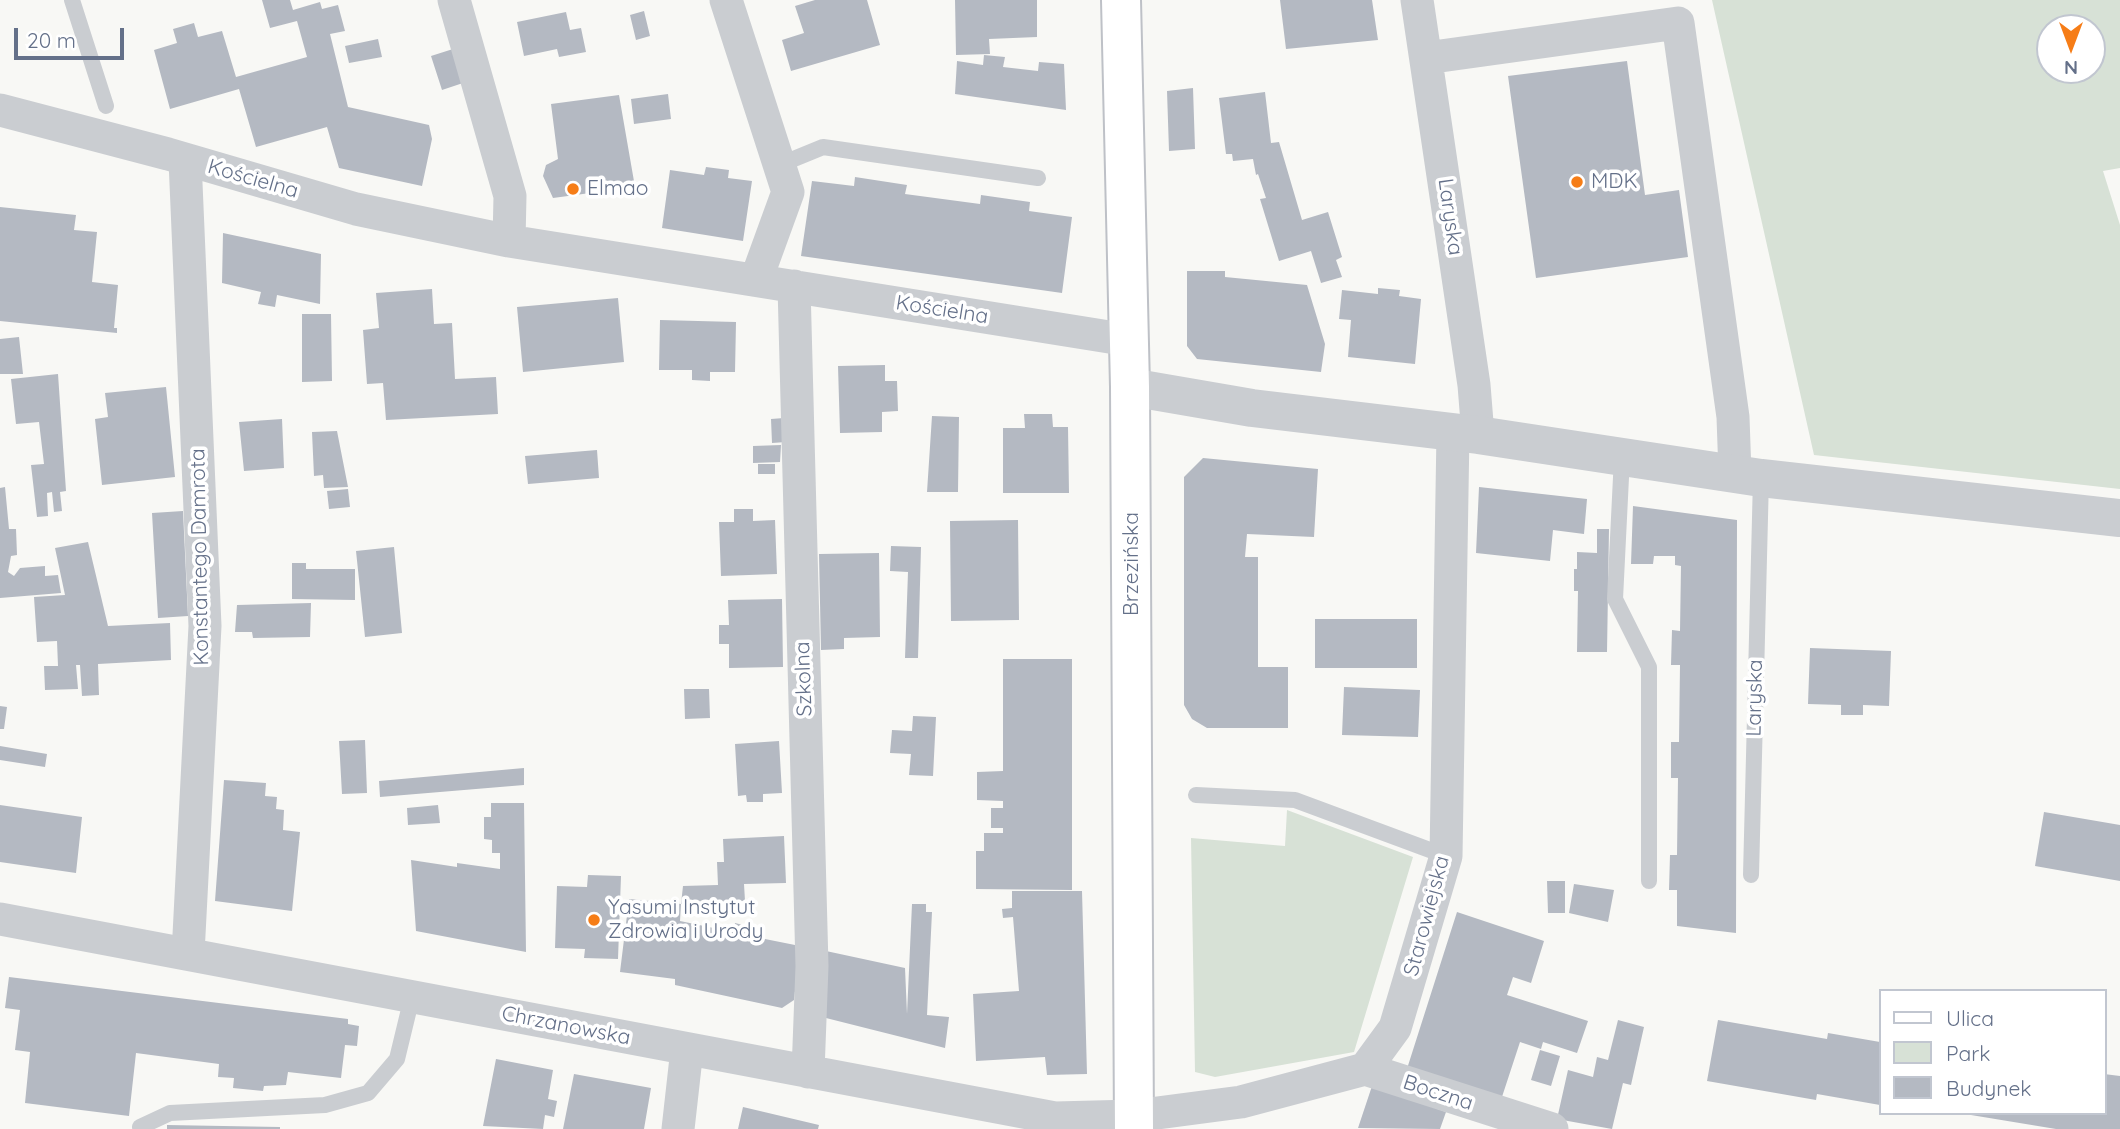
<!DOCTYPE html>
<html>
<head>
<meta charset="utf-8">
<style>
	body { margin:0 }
	#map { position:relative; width:2120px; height:1129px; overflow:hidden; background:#f8f8f5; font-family:Quicksand,sans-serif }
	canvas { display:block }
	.legend { position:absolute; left:1879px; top:989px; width:228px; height:126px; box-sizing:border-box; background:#fff; border:2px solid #c1c6d0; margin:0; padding:9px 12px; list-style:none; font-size:21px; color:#647089 }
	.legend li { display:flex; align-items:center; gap:14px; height:35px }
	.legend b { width:35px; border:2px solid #c1c6d0 }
	.north { position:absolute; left:2036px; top:14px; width:70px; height:70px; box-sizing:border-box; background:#fff; border:2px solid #c1c6d0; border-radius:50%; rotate:180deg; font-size:19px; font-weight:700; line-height:28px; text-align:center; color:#647089 }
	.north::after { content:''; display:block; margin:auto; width:24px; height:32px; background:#f67d17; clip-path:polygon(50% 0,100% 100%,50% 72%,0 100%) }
	.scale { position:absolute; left:14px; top:28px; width:110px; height:32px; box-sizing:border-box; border:4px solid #647089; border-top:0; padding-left:9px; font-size:21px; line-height:24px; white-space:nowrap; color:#647089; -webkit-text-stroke:5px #fff; paint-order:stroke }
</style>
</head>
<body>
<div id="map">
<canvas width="2120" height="1129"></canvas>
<ul class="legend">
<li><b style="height:9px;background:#fff"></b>Ulica</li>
<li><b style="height:19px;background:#d7e1d6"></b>Park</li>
<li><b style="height:19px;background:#b4b9c2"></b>Budynek</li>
</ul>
<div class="north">N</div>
<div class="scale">20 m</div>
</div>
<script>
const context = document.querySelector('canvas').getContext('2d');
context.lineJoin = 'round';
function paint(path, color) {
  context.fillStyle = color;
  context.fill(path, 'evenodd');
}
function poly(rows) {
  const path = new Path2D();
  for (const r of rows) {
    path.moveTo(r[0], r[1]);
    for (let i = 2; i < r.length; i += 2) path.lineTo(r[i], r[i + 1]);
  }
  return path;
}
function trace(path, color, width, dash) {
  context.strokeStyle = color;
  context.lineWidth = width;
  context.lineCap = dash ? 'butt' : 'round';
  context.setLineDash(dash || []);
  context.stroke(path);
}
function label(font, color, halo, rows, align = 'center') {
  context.font = font + ' Quicksand,sans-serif';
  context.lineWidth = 7;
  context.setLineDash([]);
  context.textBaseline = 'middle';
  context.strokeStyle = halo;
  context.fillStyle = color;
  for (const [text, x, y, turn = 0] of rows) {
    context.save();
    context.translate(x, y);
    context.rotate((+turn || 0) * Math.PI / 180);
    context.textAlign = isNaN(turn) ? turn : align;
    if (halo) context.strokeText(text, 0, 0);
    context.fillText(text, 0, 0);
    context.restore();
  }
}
paint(poly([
	[1712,0,2120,0,2120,168,2103,171,2120,225,2120,489,1814,455],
	[2050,28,2092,28,2092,70,2050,70],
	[1287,810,1413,857,1354,1052,1215,1077,1195,1072,1191,838,1285,846]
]), '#d7e1d6');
paint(poly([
	[262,0,290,0,293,10,320,2,322,9,338,5,345,31,330,34,348,107,429,125,432,139,422,186,339,168,327,127,256,147,239,89,170,109,154,50,177,43,173,29,194,23,198,37,222,31,236,77,307,57,297,21,270,28],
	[815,0,867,0,880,45,791,71,782,40,804,33,795,6],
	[955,0,1037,0,1037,37,989,39,990,54,956,55],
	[1280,0,1372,0,1378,40,1286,49],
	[644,11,650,36,636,40,630,15],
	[566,12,570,30,581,28,586,52,559,57,557,49,524,56,517,22],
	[378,39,382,57,349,63,345,46],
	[453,49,463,83,442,90,431,56],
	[984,55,1005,57,1003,67,1038,71,1039,62,1064,64,1066,110,955,94,957,61,983,65],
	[1627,61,1645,195,1679,190,1688,257,1536,278,1508,76],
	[1193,88,1195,149,1169,151,1167,91],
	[1265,92,1271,143,1279,142,1302,220,1328,212,1342,257,1336,260,1342,277,1321,283,1311,251,1279,261,1260,199,1266,198,1258,174,1256,175,1253,159,1233,161,1232,154,1226,154,1219,98],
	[668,94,671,119,634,124,631,99],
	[619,95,635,187,553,198,543,176,546,165,558,159,551,104],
	[706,167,729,170,728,178,752,181,743,241,662,228,670,170,704,175],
	[855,177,907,185,905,194,980,204,981,195,1030,202,1029,211,1072,217,1062,293,801,256,812,181,854,186],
	[0,207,76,215,74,230,97,232,92,282,118,285,114,328,117,328,117,333,0,321],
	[223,233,321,254,320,304,277,295,275,307,258,304,261,292,222,283],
	[1187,271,1225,271,1225,277,1307,285,1325,344,1321,372,1197,359,1187,346],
	[1378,288,1400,290,1399,296,1421,299,1415,364,1348,357,1351,320,1339,319,1342,290,1378,294],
	[432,289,434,324,452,323,455,379,496,377,498,414,386,420,383,383,367,384,363,330,379,328,376,293],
	[618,298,624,362,523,372,517,307],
	[302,314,331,314,332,381,302,382],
	[660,320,736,322,735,372,710,372,710,381,692,380,692,370,659,370],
	[19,337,23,374,0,374,0,339],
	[885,365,885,381,897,381,898,411,882,412,882,432,840,433,838,366],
	[58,374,66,491,60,492,62,511,54,512,52,492,47,493,48,516,37,517,31,465,44,464,39,422,16,424,11,379],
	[166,387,175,477,102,485,95,419,108,417,105,393],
	[1024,414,1052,414,1053,427,1068,427,1069,493,1003,493,1003,428,1025,428],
	[932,416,959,417,958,492,927,492],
	[784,418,786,442,772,443,771,419],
	[282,419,284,468,244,471,239,422],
	[337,431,348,487,324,488,323,475,314,476,312,432],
	[781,445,780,462,753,463,753,446],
	[597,450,599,478,528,484,525,456],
	[1203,458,1318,469,1314,537,1247,534,1245,557,1258,557,1258,667,1288,667,1288,728,1207,728,1192,719,1184,705,1184,477],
	[758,464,775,464,775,474,758,474],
	[5,487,9,529,16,529,17,555,11,556,8,572,14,576,20,568,45,566,45,576,58,575,61,593,0,598,0,488],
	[1479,487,1587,499,1584,534,1553,530,1550,561,1476,553],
	[348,489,350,507,329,509,327,491],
	[1633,506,1737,520,1736,933,1677,926,1677,890,1669,890,1670,855,1677,855,1678,778,1671,778,1671,742,1679,742,1680,665,1671,665,1672,630,1680,631,1681,566,1675,565,1675,556,1654,556,1653,564,1631,564],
	[734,509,753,509,753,521,775,520,777,574,721,576,719,522,734,522],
	[183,511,188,616,158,618,152,513],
	[1018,520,1019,620,951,621,950,521],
	[1597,529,1609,529,1607,652,1577,652,1578,591,1574,591,1574,569,1577,569,1577,552,1597,553],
	[88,542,108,626,170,623,171,660,98,664,99,695,82,696,80,665,76,665,78,689,45,690,44,666,58,666,57,641,37,642,34,597,65,595,55,548],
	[891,546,921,547,918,658,905,658,908,572,890,571],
	[394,547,402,633,365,637,356,551],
	[879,553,880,637,844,638,844,649,821,650,819,554],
	[292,563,306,563,306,569,355,569,355,600,292,599],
	[782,599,783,667,729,668,729,644,719,644,719,625,729,625,728,600],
	[311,603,310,637,253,638,252,632,235,632,237,605],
	[1315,619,1417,619,1417,668,1315,668],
	[1810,648,1891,651,1889,706,1863,705,1863,715,1841,715,1841,705,1808,704],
	[1003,659,1072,659,1072,890,976,889,976,851,984,851,984,833,1003,833,1003,828,991,828,991,808,1003,808,1003,801,977,800,977,772,1003,771],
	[1344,687,1420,690,1418,737,1342,735],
	[684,689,709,689,710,718,685,719],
	[0,706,7,707,4,729,0,729],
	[913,716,936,717,933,776,909,775,911,754,890,753,892,730,912,731],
	[365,740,367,793,342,794,339,741],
	[779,741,782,793,763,794,763,802,747,802,746,795,738,796,735,744],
	[0,746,47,754,45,767,0,760],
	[524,768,524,785,380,797,379,781],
	[224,780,266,783,265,796,277,797,276,809,284,810,283,830,300,832,292,911,215,901],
	[491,803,524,803,526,952,416,931,411,860,457,867,457,863,500,869,500,853,492,853,492,840,484,839,484,817,491,817],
	[0,805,82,817,76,873,0,862],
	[438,805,440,823,408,825,407,808],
	[2044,812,2120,825,2120,881,2035,866],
	[784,836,786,883,744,884,745,901,681,904,680,921,733,932,735,923,747,926,745,935,800,946,794,1000,782,1008,675,985,675,979,620,972,629,899,681,904,683,886,718,885,717,862,724,862,723,839],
	[588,875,621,876,618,959,584,958,585,949,555,948,557,886,587,887],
	[1547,881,1565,881,1565,913,1548,913],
	[1574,884,1614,890,1608,922,1569,913],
	[1012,891,1082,891,1087,1074,1047,1075,1045,1057,976,1061,973,994,1019,991,1013,917,1003,918,1002,909,1012,908],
	[912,904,926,904,926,912,932,912,927,1015,949,1017,945,1048,822,1017,826,951,905,968,907,1014],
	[1457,912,1544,941,1531,983,1513,977,1507,995,1588,1021,1577,1053,1543,1042,1541,1049,1520,1042,1499,1106,1405,1075],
	[9,977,348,1019,348,1024,359,1026,357,1046,345,1045,341,1078,288,1072,286,1085,264,1086,263,1091,233,1088,234,1078,218,1077,219,1064,136,1053,129,1116,25,1103,30,1052,15,1050,20,1010,5,1008],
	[1618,1020,1644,1027,1631,1085,1623,1083,1612,1129,1557,1119,1568,1070,1593,1077,1597,1057,1608,1060],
	[1718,1020,1827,1039,1828,1033,1880,1042,1880,1105,1817,1094,1816,1100,1707,1081],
	[1540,1050,1560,1056,1551,1086,1531,1080],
	[496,1059,553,1070,548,1099,557,1101,554,1117,545,1115,543,1129,483,1126],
	[574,1074,651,1088,644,1129,563,1129],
	[2104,1074,2120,1076,2120,1129,2056,1129,1971,1115,2104,1113],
	[1372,1086,1446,1112,1440,1129,1358,1128],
	[743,1107,819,1125,818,1129,738,1129],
	[167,1125,280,1127,280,1129,167,1129]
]), '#b4b9c2');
const secondary = poly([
	[1121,0,1130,387,1134,1129]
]);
trace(secondary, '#bec1c7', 42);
trace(poly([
	[72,0,106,106],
	[779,165,823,147,1038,178],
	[1622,457,1615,599,1649,667,1649,881],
	[1196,795,1295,800,1446,856],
	[1751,875,1761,478],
	[140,1127,170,1113,325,1105,368,1093,397,1059,412,997]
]), '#cacdd1', 16);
trace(poly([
	[454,0,510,196,509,241],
	[726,0,788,192,756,280],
	[1417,0,1474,385,1478,435],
	[1426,58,1678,23,1733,417,1735,474],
	[0,110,168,154,356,209,509,241,1128,340],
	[185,160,205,626,188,954],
	[794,286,812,966,808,1072],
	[0,919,1055,1118,1134,1116,1241,1102,1365,1069,1395,1028,1446,856,1453,432],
	[1365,1069,1552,1129],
	[678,1129,687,1049]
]), '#cacdd1', 33);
trace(poly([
	[1130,387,1252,408,1478,435,1761,478,2120,518]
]), '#cacdd1', 38);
trace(secondary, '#fff', 38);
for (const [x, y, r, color] of [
	[1577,182,7,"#f67d17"],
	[573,189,7,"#f67d17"],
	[594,920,7,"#f67d17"]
]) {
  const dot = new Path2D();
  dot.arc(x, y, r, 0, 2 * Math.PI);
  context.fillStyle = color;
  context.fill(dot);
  trace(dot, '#fff', 2.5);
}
label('21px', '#647089', '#fff', [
	["Kościelna",253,179,16],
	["Laryska",1450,217,82],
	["Kościelna",942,310,9],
	["Konstantego Damrota",200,557,-91],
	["Brzezińska",1132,564,-90],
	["Szkolna",804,679,-92],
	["Laryska",1755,698,-89],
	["Starowiejska",1427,916,-75],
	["Chrzanowska",566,1026,11],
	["Boczna",1438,1093,18]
]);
label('21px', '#647089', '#fff', [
	["MDK",1591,182],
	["Elmao",587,189],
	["Yasumi Instytut",608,908],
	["Zdrowia i Urody",608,932]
], 'left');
</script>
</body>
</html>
